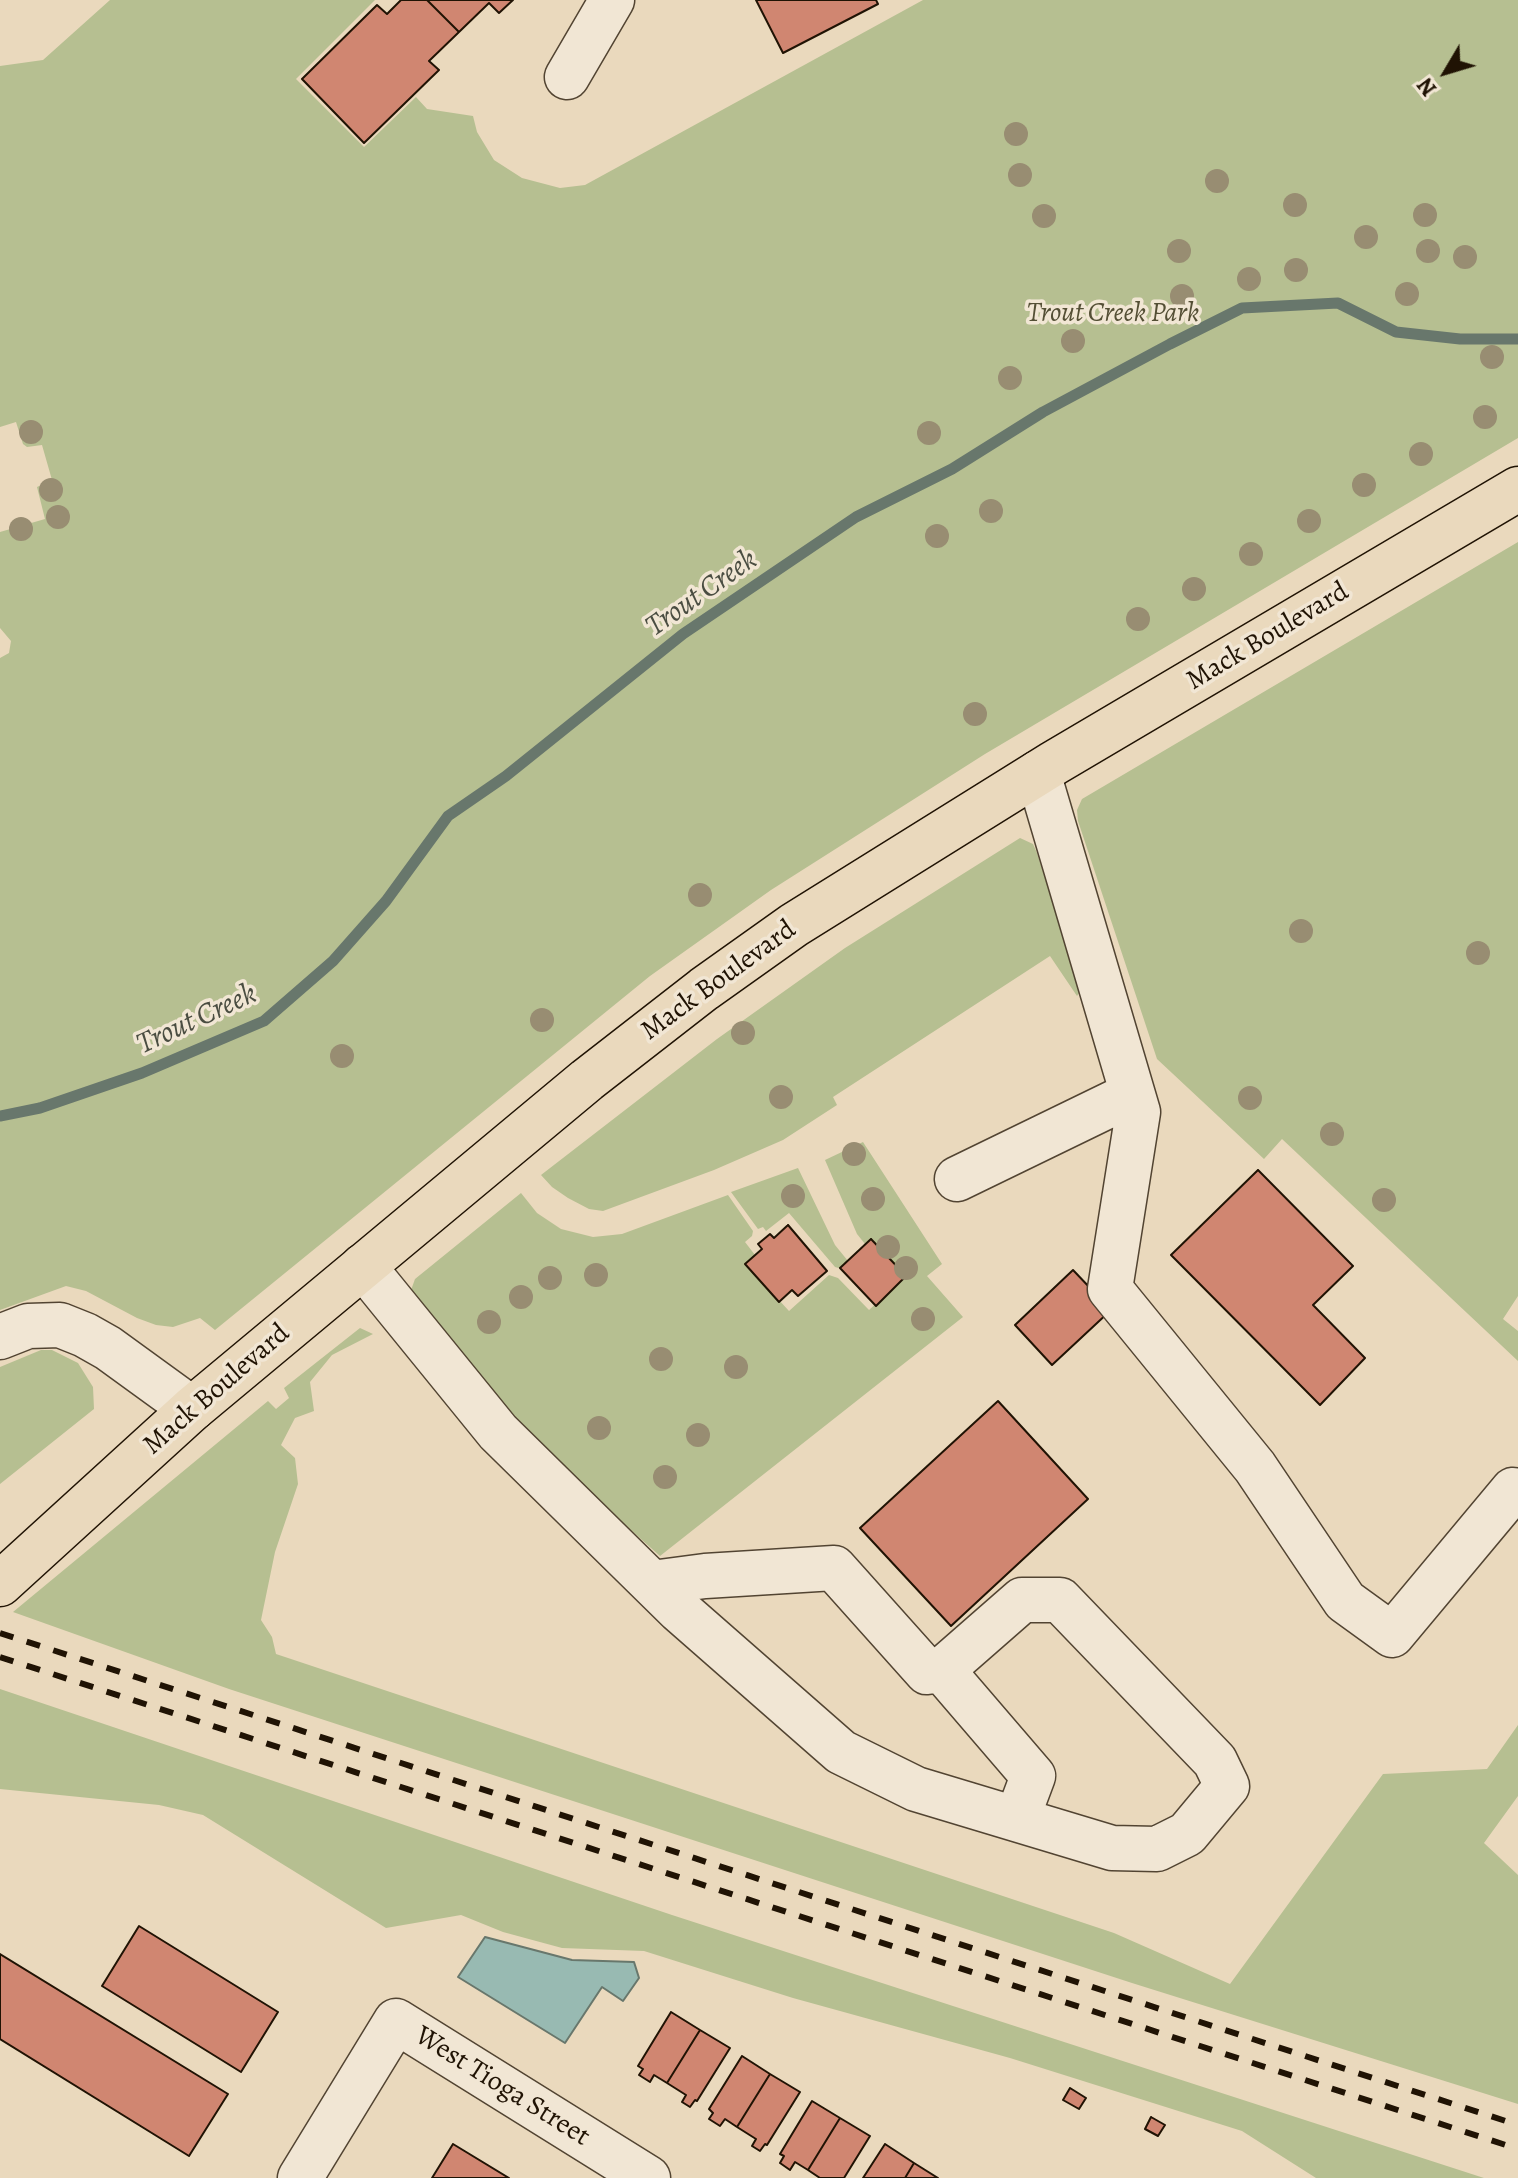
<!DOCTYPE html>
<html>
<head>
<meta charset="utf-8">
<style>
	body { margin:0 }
	#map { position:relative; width:1518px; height:2178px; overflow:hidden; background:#ead9bd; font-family:Alegreya,serif }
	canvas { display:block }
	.north { position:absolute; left:1406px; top:32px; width:80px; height:80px; -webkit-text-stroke:6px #f1e6d4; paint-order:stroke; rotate:232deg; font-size:22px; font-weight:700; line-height:32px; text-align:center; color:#201304 }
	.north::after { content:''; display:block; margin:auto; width:28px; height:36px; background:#201304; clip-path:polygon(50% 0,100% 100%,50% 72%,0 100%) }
</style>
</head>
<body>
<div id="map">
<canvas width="1518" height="2178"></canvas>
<div class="north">N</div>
</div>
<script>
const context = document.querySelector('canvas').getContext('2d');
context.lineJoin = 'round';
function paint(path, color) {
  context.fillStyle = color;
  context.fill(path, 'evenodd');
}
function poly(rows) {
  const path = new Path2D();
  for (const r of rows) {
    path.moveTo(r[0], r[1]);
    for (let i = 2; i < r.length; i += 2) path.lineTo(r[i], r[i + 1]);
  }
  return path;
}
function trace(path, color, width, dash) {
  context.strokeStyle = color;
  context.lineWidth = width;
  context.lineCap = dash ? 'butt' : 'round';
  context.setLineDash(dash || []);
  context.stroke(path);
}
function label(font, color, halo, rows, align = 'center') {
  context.font = font + ' Alegreya,serif';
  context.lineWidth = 7;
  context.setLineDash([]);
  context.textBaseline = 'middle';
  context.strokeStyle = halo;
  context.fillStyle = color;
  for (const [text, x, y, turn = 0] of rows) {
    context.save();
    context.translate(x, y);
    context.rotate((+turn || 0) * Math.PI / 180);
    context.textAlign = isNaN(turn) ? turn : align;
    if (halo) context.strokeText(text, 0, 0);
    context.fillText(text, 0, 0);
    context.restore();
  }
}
paint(poly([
	[110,0,375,0,296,79,364,147,416,97,427,109,473,116,477,132,494,160,522,178,560,188,585,185,923,0,1518,0,1518,438,985,754,771,890,650,976,215,1330,200,1318,173,1327,156,1325,137,1318,86,1291,66,1286,0,1310,0,658,9,653,11,641,0,628,0,532,45,519,37,487,52,480,42,445,27,447,23,444,16,422,0,427,0,66,43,60],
	[1518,542,1518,1296,1503,1319,1518,1331,1518,1361,1282,1139,1264,1159,1157,1059,1078,821,1077,810,1082,799],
	[1020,838,1033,844,1037,853,1076,975,1080,992,1077,996,1050,956,833,1097,837,1105,783,1140,714,1170,603,1211,589,1209,568,1198,552,1187,541,1175,717,1039,845,948],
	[863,1142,942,1264,927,1276,963,1317,660,1556,606,1508,481,1382,410,1293,415,1279,521,1193,537,1213,561,1229,593,1237,622,1234,728,1195,753,1231,752,1236,745,1242,755,1255,746,1264,789,1311,829,1275,838,1278,869,1310,906,1276,872,1239,865,1244,857,1234,825,1160],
	[798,1168,835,1245,848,1261,841,1267,842,1269,835,1267,789,1213,766,1231,763,1227,758,1229,731,1192],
	[360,1328,373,1334,332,1355,310,1382,314,1411,295,1418,281,1445,295,1458,298,1484,275,1552,261,1620,272,1637,276,1654,1114,1933,1230,1984,1383,1774,1487,1769,1518,1725,1518,1796,1484,1843,1518,1875,1518,2104,1132,1983,229,1689,13,1612,268,1401,276,1409,289,1398,284,1388],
	[41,1350,52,1350,78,1363,93,1387,94,1409,0,1484,0,1367],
	[0,1689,672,1915,1484,2178,1316,2178,1242,2131,1010,2058,793,1998,644,1951,562,1948,503,1932,461,1915,386,1928,203,1815,159,1805,0,1789]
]), '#b6bf91');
const water = poly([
	[485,1937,572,1960,634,1962,639,1978,623,2001,602,1987,565,2043,458,1977,485,1937]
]);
paint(water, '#98bab2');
trace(water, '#68776c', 2);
trace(poly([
	[0,1116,40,1108,142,1073,264,1021,333,961,386,901,448,816,506,776,683,634,856,517,952,469,1043,412,1170,344,1242,308,1338,303,1396,332,1460,339,1518,339]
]), '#68776c', 11);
const building = poly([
	[401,0,427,0,459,32,429,61,439,70,364,143,302,79,377,5,387,14,401,0],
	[427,0,513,0,499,13,489,3,459,32,427,0],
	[756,0,876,0,878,4,783,53,756,0],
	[1258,1170,1353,1266,1313,1305,1365,1358,1320,1405,1171,1255,1258,1170],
	[788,1225,827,1271,798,1296,792,1290,779,1302,745,1264,762,1249,758,1244,770,1234,774,1238,788,1225],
	[871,1239,906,1276,876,1306,840,1268,871,1239],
	[1073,1270,1111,1310,1052,1365,1015,1325,1073,1270],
	[998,1401,1088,1499,951,1626,860,1528,998,1401],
	[139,1926,278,2012,241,2072,102,1986,139,1926],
	[0,1954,228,2094,189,2156,0,2039,0,1954],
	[671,2012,700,2030,667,2083,654,2075,650,2082,639,2075,643,2069,638,2066,671,2012],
	[700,2030,730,2048,697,2101,695,2100,690,2107,682,2102,686,2095,667,2083,700,2030],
	[742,2056,770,2074,737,2127,725,2119,720,2126,709,2119,713,2113,709,2109,742,2056],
	[770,2074,800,2092,767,2145,765,2144,760,2151,752,2146,756,2139,737,2127,770,2074],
	[1070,2088,1086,2098,1079,2109,1063,2100,1070,2088],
	[812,2101,840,2118,808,2170,795,2162,790,2170,780,2163,784,2156,780,2154,812,2101],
	[1151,2117,1165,2125,1158,2136,1145,2129,1151,2117],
	[840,2118,870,2136,844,2178,820,2178,808,2170,840,2118],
	[453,2144,509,2178,432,2178,453,2144],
	[885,2144,914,2163,905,2178,863,2178,885,2144],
	[914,2163,938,2178,905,2178,914,2163]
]);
paint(building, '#d08671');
trace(building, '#201304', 2);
const minor = poly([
	[567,77,612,0],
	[1038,773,1138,1112,1110,1289,1255,1467,1345,1601,1392,1635,1513,1490],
	[957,1179,1132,1094],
	[363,1266,498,1432,679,1610,841,1752,916,1789,1112,1848,1157,1849,1187,1834,1227,1786,1215,1761,1060,1600,1022,1600,942,1670,927,1672,834,1568,705,1576,652,1583],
	[0,1337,28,1326,60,1325,85,1335,108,1348,192,1409],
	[942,1670,1033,1776,1017,1819],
	[300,2178,396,2021,648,2178]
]);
const major = poly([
	[0,1584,192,1409,587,1080,704,989,794,925,1054,763,1518,489]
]);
trace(minor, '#524432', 47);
trace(major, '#201304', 47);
trace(minor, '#f1e6d4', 44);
trace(major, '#ead9bd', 44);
trace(poly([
	[0,1633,1518,2125],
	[0,1657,1518,2149]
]), '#201304', 6, [14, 14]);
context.fillStyle = '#988d72';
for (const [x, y] of [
	[1016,134],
	[1020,175],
	[1217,181],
	[1295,205],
	[1425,215],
	[1044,216],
	[1366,237],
	[1179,251],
	[1428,251],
	[1465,257],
	[1296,270],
	[1249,279],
	[1407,294],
	[1182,296],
	[1073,341],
	[1492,357],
	[1010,378],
	[1485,417],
	[31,432],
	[929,433],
	[1421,454],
	[1364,485],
	[51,490],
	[991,511],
	[58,517],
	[1309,521],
	[21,529],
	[937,536],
	[1251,554],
	[1194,589],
	[1138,619],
	[975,714],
	[700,895],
	[1301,931],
	[1478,953],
	[542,1020],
	[743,1033],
	[342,1056],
	[781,1097],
	[1250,1098],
	[1332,1134],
	[854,1154],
	[793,1196],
	[873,1199],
	[1384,1200],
	[888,1247],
	[906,1268],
	[596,1275],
	[550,1278],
	[521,1297],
	[923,1319],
	[489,1322],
	[661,1359],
	[736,1367],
	[599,1428],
	[698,1435],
	[665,1477]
]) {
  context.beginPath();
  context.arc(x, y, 12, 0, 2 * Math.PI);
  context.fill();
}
label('italic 28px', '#544f35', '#f1e6d4', [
	["Trout Creek Park",1113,314]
]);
label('28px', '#201304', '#f1e6d4', [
	["Mack Boulevard",1268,637,-31],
	["Mack Boulevard",719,981,-36],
	["Mack Boulevard",217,1390,-41],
	["West Tioga Street",502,2087,32]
]);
label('italic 30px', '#4a4d41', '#f1e6d4', [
	["Trout Creek",702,594,-35],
	["Trout Creek",197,1020,-25]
]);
</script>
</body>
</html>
